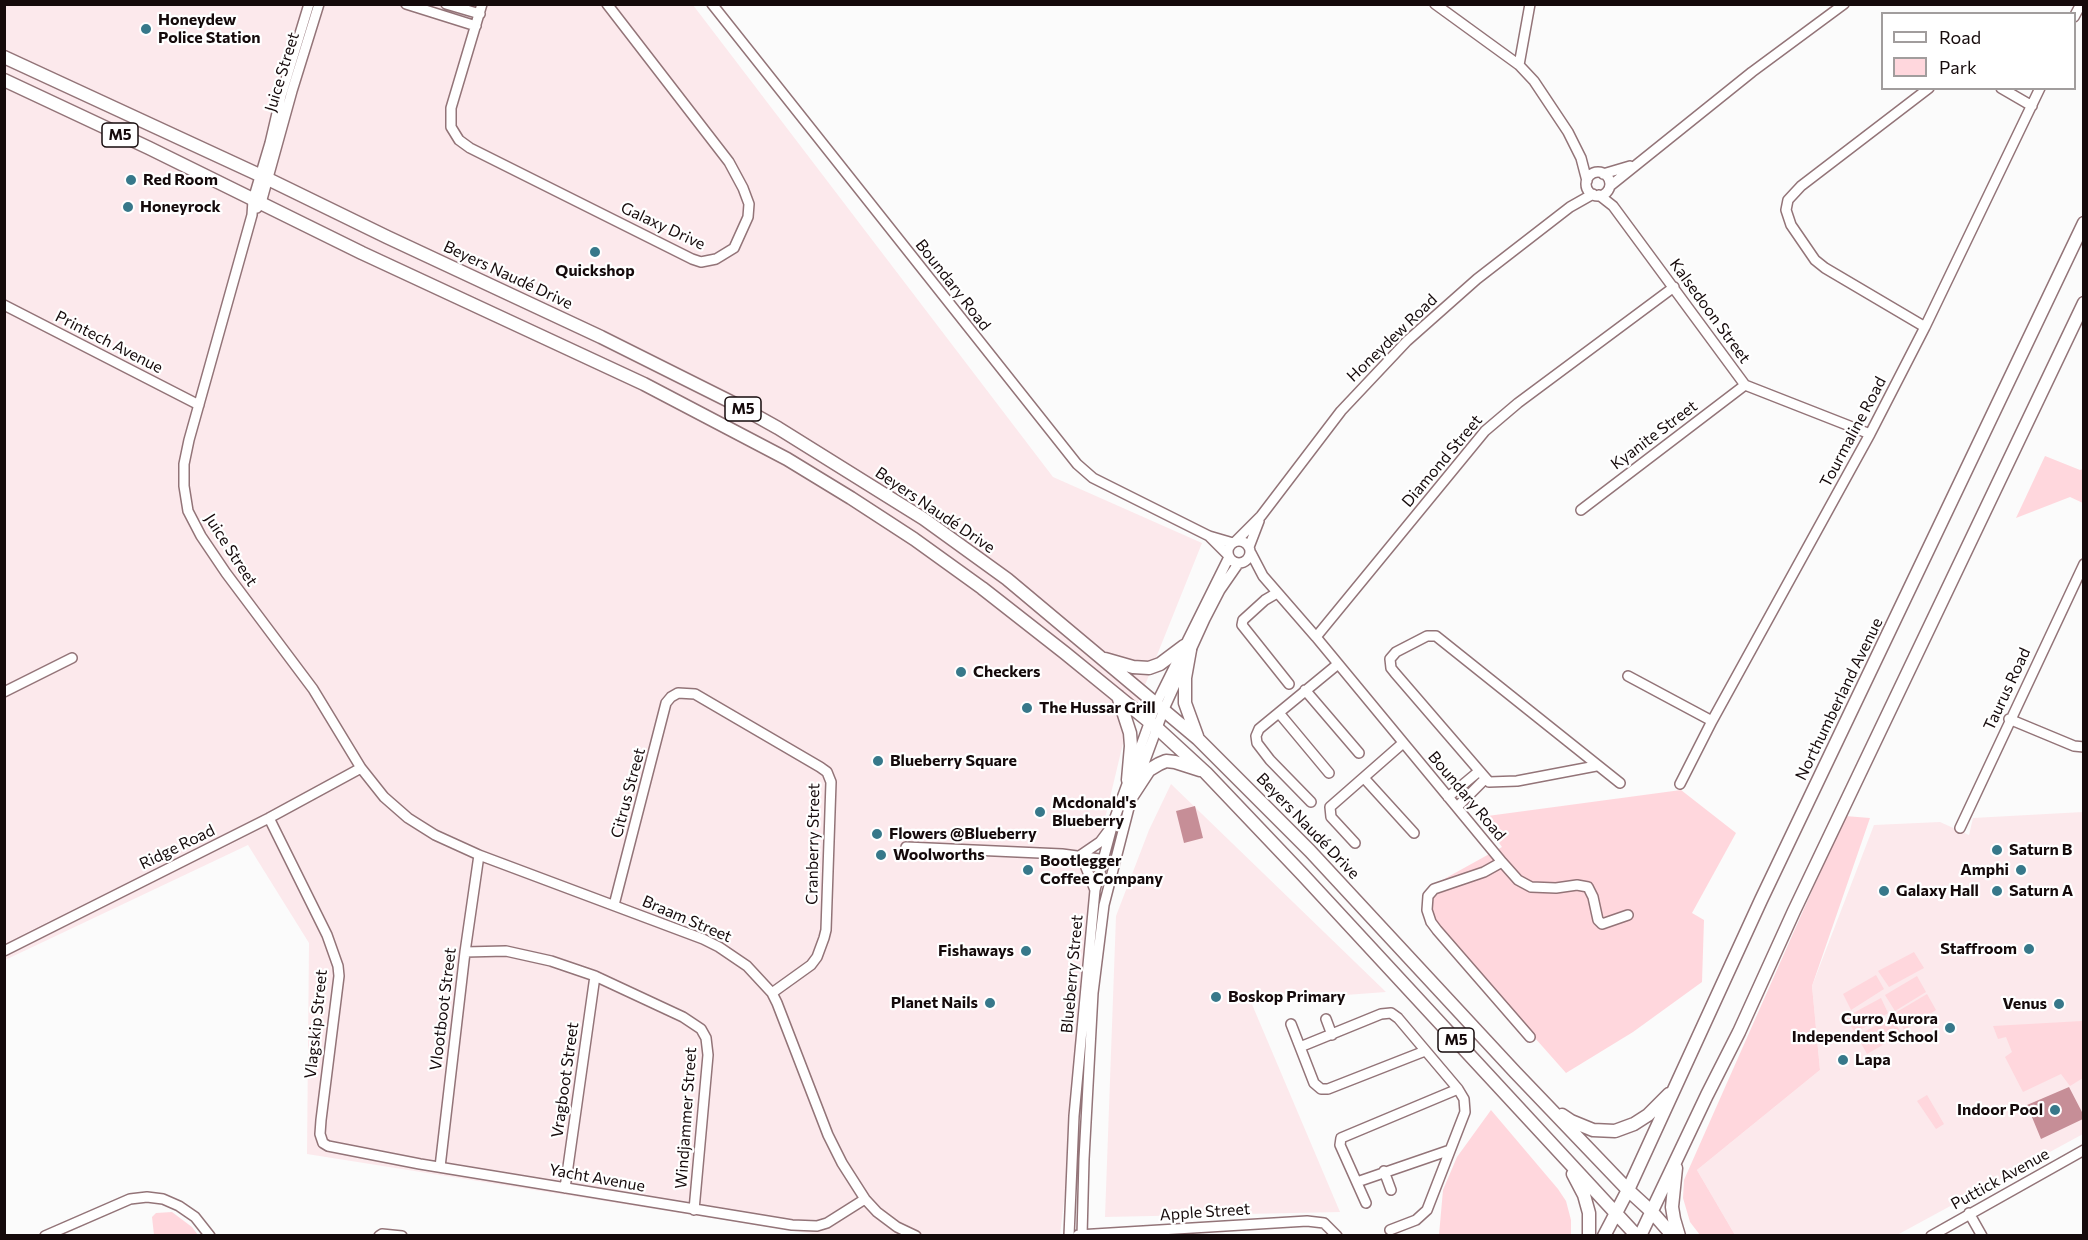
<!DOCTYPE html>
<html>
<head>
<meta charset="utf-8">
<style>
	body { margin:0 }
	#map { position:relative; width:2088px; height:1240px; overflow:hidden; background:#fbfbfb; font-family:Commissioner,sans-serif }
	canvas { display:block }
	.frame { position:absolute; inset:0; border:6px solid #150a0b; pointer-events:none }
	.legend { position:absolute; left:1881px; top:12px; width:195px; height:78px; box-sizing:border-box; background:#fff; border:2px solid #a19d9d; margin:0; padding:8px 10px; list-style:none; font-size:18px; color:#150a0b }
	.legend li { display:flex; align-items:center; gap:12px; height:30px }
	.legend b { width:30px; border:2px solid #a19d9d }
</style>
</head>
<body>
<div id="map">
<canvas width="2088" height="1240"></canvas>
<div class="frame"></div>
<ul class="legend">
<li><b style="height:8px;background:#fff"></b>Road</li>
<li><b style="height:16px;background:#ffd7dd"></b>Park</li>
</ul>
</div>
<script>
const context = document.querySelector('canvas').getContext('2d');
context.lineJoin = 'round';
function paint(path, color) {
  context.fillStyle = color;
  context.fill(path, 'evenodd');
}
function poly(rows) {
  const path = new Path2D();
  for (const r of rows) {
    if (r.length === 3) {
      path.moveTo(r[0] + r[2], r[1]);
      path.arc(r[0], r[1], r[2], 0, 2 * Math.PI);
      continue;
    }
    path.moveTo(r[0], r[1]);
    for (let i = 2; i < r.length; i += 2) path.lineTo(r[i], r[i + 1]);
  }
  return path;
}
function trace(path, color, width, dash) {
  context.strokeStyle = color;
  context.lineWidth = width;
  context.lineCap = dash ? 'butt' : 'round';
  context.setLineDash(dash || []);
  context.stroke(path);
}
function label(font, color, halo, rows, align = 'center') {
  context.font = font + ' Commissioner,sans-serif';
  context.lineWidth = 4.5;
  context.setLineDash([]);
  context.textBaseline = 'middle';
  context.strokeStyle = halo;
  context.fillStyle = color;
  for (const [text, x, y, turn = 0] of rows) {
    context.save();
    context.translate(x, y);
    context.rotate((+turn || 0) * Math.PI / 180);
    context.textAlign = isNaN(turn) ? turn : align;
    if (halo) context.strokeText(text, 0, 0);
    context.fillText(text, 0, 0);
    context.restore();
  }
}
paint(poly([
	[5,5,693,5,1053,477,1202,543,1125,735,1097,852,1090,896,1074,1116,1060,1235,819,1235,307,1154,309,943,248,845,5,960],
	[1171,784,1386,992,1251,1002,1340,1212,1105,1217,1116,916,1149,830],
	[2083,812,2083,1134,1897,1235,1735,1235,1697,1170,1820,1070,1812,986,1874,825,1940,822,1969,835,1973,818]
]), '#fce9ec');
paint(poly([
	[2045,456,2080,470,2083,469,2083,503,2070,497,2016,518],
	[1681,790,1736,833,1692,913,1704,920,1702,982,1633,1032,1566,1073,1433,923,1426,889,1502,847,1480,817],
	[1845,816,1870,818,1812,986,1820,1070,1697,1170,1735,1235,1700,1235,1690,1222,1683,1198,1684,1180],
	[1914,952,1924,968,1889,987,1878,971],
	[1876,975,1884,989,1851,1010,1843,994],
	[1917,976,1926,992,1895,1011,1885,995],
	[1927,994,1936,1010,1904,1030,1895,1013],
	[1881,998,1888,1013,1855,1033,1846,1017],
	[1891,1017,1902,1034,1867,1054,1857,1036],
	[2083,1017,2083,1078,2070,1086,2061,1074,2023,1092,2005,1057,2012,1052,2006,1037,1998,1039,1993,1026,2082,1021],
	[1927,1095,1944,1124,1936,1129,1917,1101],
	[1491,1110,1558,1189,1566,1201,1571,1220,1571,1235,1439,1235,1443,1190,1457,1157],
	[172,1212,192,1227,198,1235,154,1235,152,1217,156,1213]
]), '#ffd7dd');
paint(poly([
	[1195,806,1203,838,1184,843,1176,811],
	[2069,1087,2083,1114,2083,1119,2041,1139,2027,1105]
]), '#c68e97');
const minor = poly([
	[309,4,281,96,270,143,253,200,252,215,189,440,184,464,184,486,188,511,201,536,226,573,313,689,361,768,384,797,408,818,435,835,479,855,703,939,719,947,747,966,772,993,777,1003,828,1135,842,1163,865,1199,877,1212,897,1227,916,1236],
	[406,4,476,26],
	[446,4,480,14],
	[482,4,451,108,451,127,459,140,470,148,692,259,701,262,716,259,734,248,748,217,749,204,743,188,729,162,607,4],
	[712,4,1077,464,1093,478,1209,536,1233,543],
	[1435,4,1519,65,1534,81,1568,132,1581,158,1587,181],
	[2074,17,2081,4],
	[1519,65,1530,4],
	[2001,88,2032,106],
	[1598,184,12],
	[1603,174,1630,166],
	[1610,186,1752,72,1844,4],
	[1599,195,1613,206,1745,385,1870,434],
	[257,208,261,203,292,91,319,4],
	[4,305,199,405],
	[1925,327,1825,268,1815,260,1791,225,1786,210,1788,200,1801,186,1929,88],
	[1581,510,1745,385],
	[1209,536,1228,555],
	[1239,552,11],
	[1236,541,1261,516,1341,411,1407,341,1477,279,1570,207,1593,194],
	[1249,547,1259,521],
	[1251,553,1263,576,1316,637,1502,862,1484,872,1434,889,1428,896,1427,910,1431,922,1437,930,1530,1037],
	[1277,593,1265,600,1243,620,1242,625,1289,684],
	[1316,637,1485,431,1518,403,1674,287],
	[1628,676,1712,721],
	[1305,690,1359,753],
	[4,692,72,658],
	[1279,713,1329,773],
	[2009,719,2074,746,2084,747],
	[1596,766,1517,781,1489,782,1395,673,1391,668,1390,659,1396,652,1427,636,1436,636,1620,783],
	[1364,778,1414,833],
	[1680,784,1712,721,1870,434,1925,327,2040,88],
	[1448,797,1478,772],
	[1311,802,1270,760,1257,743,1256,736,1259,729,1338,664],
	[1457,807,1484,780],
	[269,818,327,935,338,966,339,976,321,1120,320,1134,323,1143,328,1146,420,1164,792,1225,817,1226,827,1223,865,1199],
	[1960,828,2084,564],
	[1355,843,1331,817,1330,807,1403,743],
	[906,847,1062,854,1107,860],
	[1502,862,1518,880,1531,887,1556,888,1577,885,1588,887,1593,897,1598,920,1602,924,1628,915],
	[1095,890,1081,855,1100,842,1109,830],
	[614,905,666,703,671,697,678,693,695,694,820,767,827,772,831,782,826,930,824,938,817,957,811,965,772,993],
	[4,951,269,818,361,768],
	[465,952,506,951,551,961,595,976,683,1017,701,1029,706,1038,708,1055,694,1210],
	[1326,1019,1332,1035],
	[1291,1024,1300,1047],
	[440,1167,465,952,479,855],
	[1384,1171,1391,1190],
	[1357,1182,1450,1150],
	[565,1188,595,976],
	[1366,1203,1340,1145,1341,1138,1458,1089],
	[1969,1213,1982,1236],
	[1390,1230,1416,1220,1427,1210,1465,1112,1464,1099,1458,1089,1398,1018,1391,1013,1381,1014,1300,1047,1314,1083,1321,1089,1328,1089,1425,1051],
	[1078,1235,1307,1221,1324,1223,1337,1236],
	[45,1236,130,1199,147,1197,163,1199,179,1206,195,1217,210,1236],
	[379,1236,382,1234,402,1236],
	[1069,1236,1074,1116,1095,890,1113,823,1156,704,1229,557],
	[1082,1236,1084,1159,1093,993,1104,905,1132,796,1164,709,1205,619,1220,590,1238,564],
	[1931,1236,2084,1150]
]);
const major = poly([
	[4,57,268,179,387,237,601,337,735,404,778,428,924,519,1007,579,1198,739,1310,851,1515,1072,1628,1190,1652,1212,1673,1236],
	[4,80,149,148,362,253,644,384,787,459,851,498,914,539,982,588,1065,653,1157,728,1206,773,1303,875,1637,1236],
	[1190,650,1185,678,1185,703,1197,736],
	[1105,659,1133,667,1149,668,1160,664,1184,646],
	[1118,696,1130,733,1131,746,1128,780],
	[1132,796,1149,770,1159,764,1166,761,1175,762,1200,770],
	[1562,1115,1571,1121,1593,1130,1615,1131,1634,1124,1648,1115,1669,1094],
	[1676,1168,1672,1207,1674,1219,1679,1236],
	[1573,1174,1584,1195,1589,1213,1589,1236],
	[1604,1236,1628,1190,1761,900,2084,223],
	[1640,1236,1707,1095,1739,1032,1794,911,2084,303]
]);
trace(minor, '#937478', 12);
trace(major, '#937478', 15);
trace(minor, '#fff', 9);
trace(major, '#fff', 12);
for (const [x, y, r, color] of [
	[146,29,6,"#37788a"],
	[131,180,6,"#37788a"],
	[128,207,6,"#37788a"],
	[595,252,6,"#37788a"],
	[961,672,6,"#37788a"],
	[1027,708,6,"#37788a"],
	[878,761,6,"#37788a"],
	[1040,812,6,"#37788a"],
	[877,834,6,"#37788a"],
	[1997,850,6,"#37788a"],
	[881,855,6,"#37788a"],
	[1028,870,6,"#37788a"],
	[2021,870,6,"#37788a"],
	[1884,891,6,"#37788a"],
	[1997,891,6,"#37788a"],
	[2029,949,6,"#37788a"],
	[1026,951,6,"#37788a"],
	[1216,997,6,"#37788a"],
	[990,1003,6,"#37788a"],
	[2059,1004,6,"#37788a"],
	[1950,1028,6,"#37788a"],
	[1843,1060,6,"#37788a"],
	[2055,1110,6,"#37788a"]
]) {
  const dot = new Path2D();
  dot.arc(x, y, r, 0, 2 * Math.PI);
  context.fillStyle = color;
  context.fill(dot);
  trace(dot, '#fff', 2);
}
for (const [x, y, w] of [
	[120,135,36],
	[743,409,36],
	[1456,1040,36]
]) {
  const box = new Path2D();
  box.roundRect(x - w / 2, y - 12, w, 24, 4.5);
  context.fillStyle = '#fff';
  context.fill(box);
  trace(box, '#150a0b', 1.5);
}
label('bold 15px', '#150a0b', null, [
	["M5",120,135],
	["M5",743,409],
	["M5",1456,1040]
]);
label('bold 16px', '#150a0b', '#fff', [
	["Honeydew",158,20],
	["Police Station",158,38],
	["Red Room",143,180],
	["Honeyrock",140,207],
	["Quickshop",595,271,"center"],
	["Checkers",973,672],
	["The Hussar Grill",1039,708],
	["Blueberry Square",890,761],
	["Mcdonald's",1052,803],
	["Blueberry",1052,821],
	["Flowers @Blueberry",889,834],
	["Saturn B",2009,850],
	["Woolworths",893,855],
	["Bootlegger",1040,861],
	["Coffee Company",1040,879],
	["Amphi",2009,870,"right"],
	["Galaxy Hall",1896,891],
	["Saturn A",2009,891],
	["Staffroom",2017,949,"right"],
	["Fishaways",1014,951,"right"],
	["Boskop Primary",1228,997],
	["Planet Nails",978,1003,"right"],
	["Venus",2047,1004,"right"],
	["Curro Aurora",1938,1019,"right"],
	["Independent School",1938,1037,"right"],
	["Lapa",1855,1060],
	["Indoor Pool",2043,1110,"right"]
], 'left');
label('16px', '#150a0b', '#fff', [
	["Juice Street",282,72,-73],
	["Galaxy Drive",663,226,25],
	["Beyers Naudé Drive",508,275,25],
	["Boundary Road",953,285,52],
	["Kalsedoon Street",1710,311,54],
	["Honeydew Road",1392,338,-44],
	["Printech Avenue",109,342,27],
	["Tourmaline Road",1853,432,-62],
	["Kyanite Street",1654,435,-37],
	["Diamond Street",1442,461,-50],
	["Beyers Naudé Drive",935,510,34],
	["Juice Street",231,550,57],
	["Taurus Road",2007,689,-65],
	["Northumberland Avenue",1839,699,-64],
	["Citrus Street",628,793,-75],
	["Boundary Road",1467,796,50],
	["Beyers Naudé Drive",1308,826,46],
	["Cranberry Street",813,844,-89],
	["Ridge Road",177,847,-26],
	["Braam Street",687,919,23],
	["Blueberry Street",1072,974,-85],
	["Vlootboot Street",443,1009,-83],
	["Vlagskip Street",316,1024,-84],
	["Vragboot Street",565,1080,-82],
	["Windjammer Street",686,1118,-86],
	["Yacht Avenue",597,1178,10],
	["Puttick Avenue",2000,1179,-29],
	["Apple Street",1205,1212,-4]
]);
</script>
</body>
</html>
